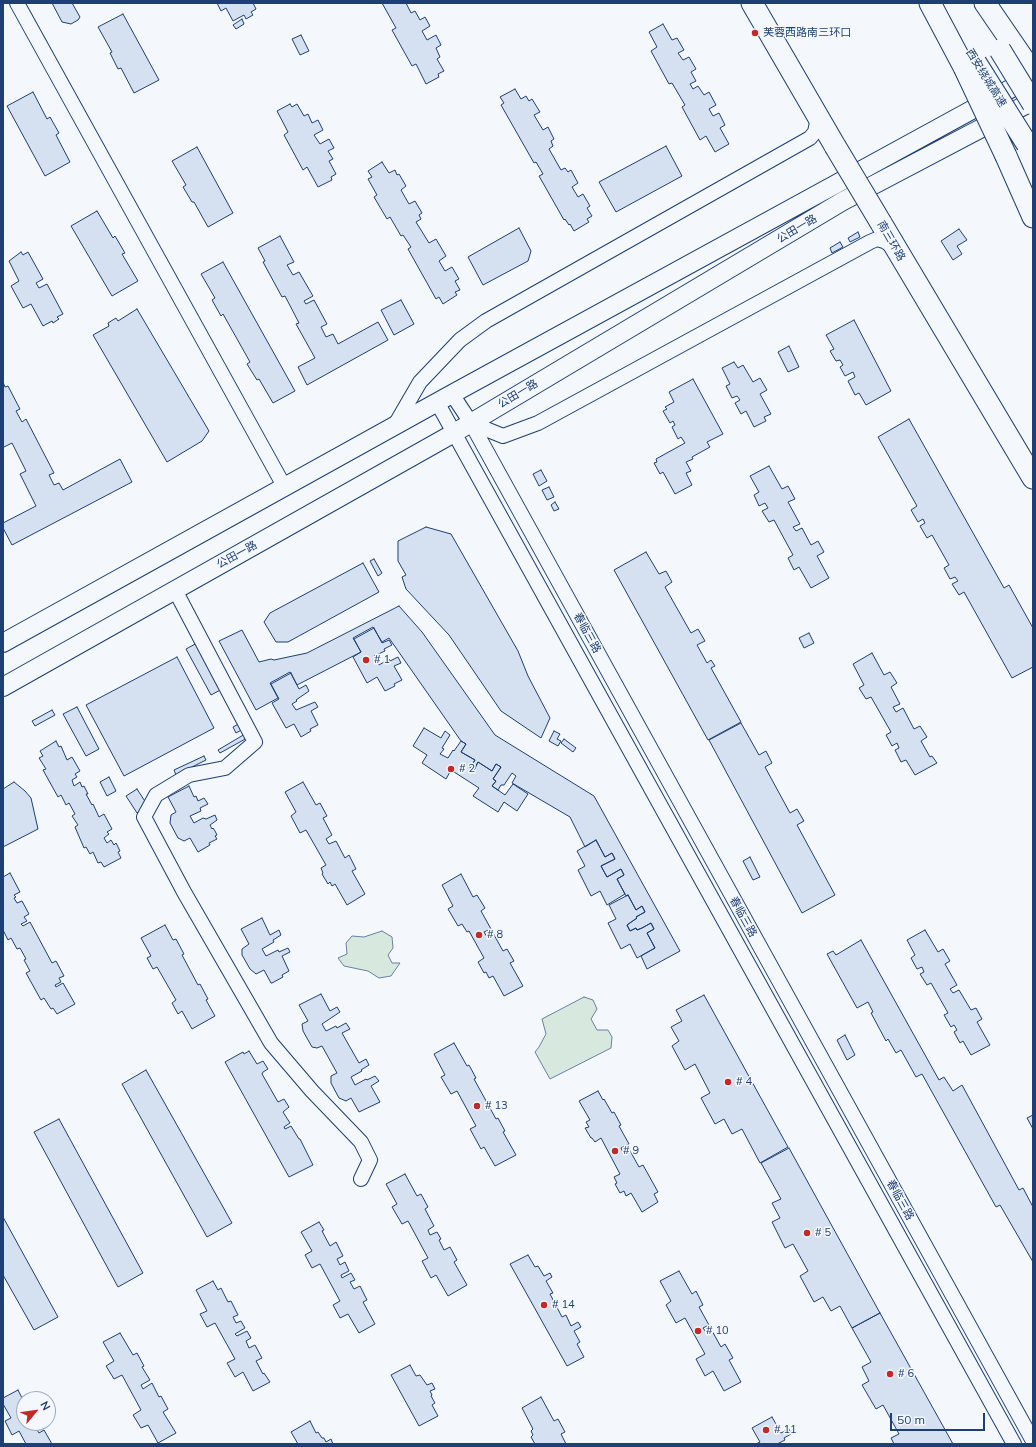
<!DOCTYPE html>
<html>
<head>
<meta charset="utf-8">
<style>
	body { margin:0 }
	#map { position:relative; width:1036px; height:1447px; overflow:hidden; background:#f4f7fb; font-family:Mulish,sans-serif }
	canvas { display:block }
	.frame { position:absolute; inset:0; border:4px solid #1d3f73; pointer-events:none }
	.north { position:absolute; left:16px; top:1391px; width:40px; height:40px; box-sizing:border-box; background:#f4f7fb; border:1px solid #9eadc5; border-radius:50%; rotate:61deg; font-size:11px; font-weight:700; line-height:16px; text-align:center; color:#1d3f73 }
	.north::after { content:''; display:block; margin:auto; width:14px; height:18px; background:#c62828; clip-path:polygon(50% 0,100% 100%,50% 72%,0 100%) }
	.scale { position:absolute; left:890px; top:1413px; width:95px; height:18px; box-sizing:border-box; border:2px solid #1d3f73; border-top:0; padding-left:5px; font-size:12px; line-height:14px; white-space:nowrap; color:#1d3f73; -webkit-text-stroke:3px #f4f7fb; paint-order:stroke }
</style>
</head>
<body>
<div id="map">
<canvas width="1036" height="1447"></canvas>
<div class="frame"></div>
<div class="north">N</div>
<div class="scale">50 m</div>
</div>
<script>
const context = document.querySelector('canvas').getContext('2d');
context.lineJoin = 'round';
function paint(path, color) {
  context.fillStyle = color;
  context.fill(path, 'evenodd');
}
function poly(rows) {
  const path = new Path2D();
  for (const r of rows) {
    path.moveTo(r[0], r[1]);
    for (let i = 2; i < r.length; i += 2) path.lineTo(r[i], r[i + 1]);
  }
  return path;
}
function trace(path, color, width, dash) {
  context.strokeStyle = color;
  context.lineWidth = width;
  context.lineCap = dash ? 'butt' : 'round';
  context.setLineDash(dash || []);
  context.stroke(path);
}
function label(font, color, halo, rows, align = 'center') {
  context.font = font + ' Mulish,"Noto Sans SC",sans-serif';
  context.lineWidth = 3;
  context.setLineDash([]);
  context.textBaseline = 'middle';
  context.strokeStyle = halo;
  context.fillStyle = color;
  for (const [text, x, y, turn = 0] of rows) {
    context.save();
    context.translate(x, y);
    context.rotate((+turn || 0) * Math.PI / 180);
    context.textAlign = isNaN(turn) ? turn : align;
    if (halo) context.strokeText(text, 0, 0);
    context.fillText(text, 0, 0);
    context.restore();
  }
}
const green = poly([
	[382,931,392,937,393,948,388,955,392,963,400,963,391,976,379,978,368,971,344,966,338,958,347,954,346,943,352,936,364,937,382,931],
	[584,997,593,1000,597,1009,591,1019,597,1030,608,1030,612,1037,611,1048,550,1079,535,1052,539,1047,546,1034,542,1019,584,997]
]);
paint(green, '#d7e8df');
trace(green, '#687fa3', 1);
const building = poly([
	[52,3,72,3,80,17,78,20,71,24,62,22,52,3],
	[217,3,253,3,256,9,251,12,253,15,246,19,244,15,233,21,226,8,221,11,217,3],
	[382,3,406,3,411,13,415,11,420,20,425,17,430,26,422,31,427,40,436,35,441,45,436,48,440,57,437,59,444,71,438,74,439,77,426,84,416,64,412,66,392,30,396,28,382,3],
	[123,14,159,80,134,93,121,68,118,69,110,53,112,52,98,27,123,14],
	[242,19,244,24,236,29,233,25,242,19],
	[663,24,672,40,677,38,684,50,678,53,683,60,689,57,696,69,691,72,696,81,690,84,693,89,698,86,704,95,709,92,716,105,709,109,713,116,719,113,725,125,720,128,729,144,715,152,706,136,700,140,682,107,685,105,672,83,669,84,651,51,657,47,649,32,663,24],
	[301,35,309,51,300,55,292,39,301,35],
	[515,89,521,99,526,96,529,101,532,99,540,112,534,115,543,130,548,127,554,139,551,141,553,146,549,149,561,170,565,168,568,172,571,170,578,183,572,187,578,197,583,194,590,206,587,208,592,216,587,219,589,222,574,231,570,224,569,225,565,219,564,220,539,176,543,174,536,162,534,163,501,105,504,103,500,97,515,89],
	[33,92,47,119,50,117,59,133,56,135,70,162,45,176,7,106,33,92],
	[290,104,292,107,297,104,304,116,308,114,312,123,318,120,323,130,314,135,320,144,329,139,334,148,328,151,333,159,329,161,336,174,331,177,332,180,318,187,307,167,303,170,284,135,288,132,277,111,290,104],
	[666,146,682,176,616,212,599,182,666,146],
	[197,147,233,213,208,227,194,202,192,202,183,187,186,185,172,161,197,147],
	[382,162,389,173,395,170,397,175,399,174,406,186,401,190,409,204,415,201,422,213,419,215,421,219,416,222,429,243,436,239,446,256,439,261,445,271,452,267,459,279,455,281,460,290,455,292,457,295,443,304,439,297,436,299,408,249,411,247,403,235,401,236,390,217,387,219,374,197,377,195,368,179,372,177,368,171,382,162],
	[97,211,113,238,115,236,125,253,122,254,138,281,112,296,71,226,97,211],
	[519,228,531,251,528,261,483,285,468,257,519,228],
	[959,229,967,240,957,246,962,254,953,260,941,241,959,229],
	[858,232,860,237,850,242,848,238,858,232],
	[280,236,294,262,287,265,293,275,299,272,313,296,304,301,306,304,314,300,327,324,321,327,326,337,333,334,338,344,378,322,388,340,307,385,298,367,315,358,296,324,299,323,285,296,282,297,263,262,265,261,258,248,280,236],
	[840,242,843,247,832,253,830,248,840,242],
	[21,252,23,255,28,252,43,279,36,283,39,288,47,284,63,314,57,317,59,319,53,323,52,321,43,326,31,304,23,308,11,286,19,281,9,261,21,252],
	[223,262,295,391,273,403,259,379,257,380,247,364,250,362,223,314,221,316,212,300,215,298,201,274,223,262],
	[401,300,414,324,394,335,381,310,401,300],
	[137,309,209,431,202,441,167,462,93,335,109,326,108,323,116,318,118,321,137,309],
	[854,320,891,391,866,405,859,393,855,395,848,381,855,377,853,372,845,376,840,367,843,365,840,360,836,361,830,351,834,349,826,335,854,320],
	[789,346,799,367,788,372,778,352,789,346],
	[734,362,738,368,743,365,753,382,760,378,767,390,760,394,771,414,764,417,766,421,754,427,746,411,741,414,735,403,740,400,737,396,732,398,726,386,730,384,722,368,734,362],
	[693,379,723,434,707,442,710,447,692,457,693,459,686,462,691,471,686,473,692,485,675,494,663,472,660,474,654,463,657,462,656,459,685,443,681,437,678,439,672,427,675,425,673,421,670,423,663,411,667,409,665,407,674,402,669,392,693,379],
	[3,382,5,387,8,386,20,409,16,411,22,422,26,419,54,473,49,475,54,485,59,483,63,490,120,459,132,482,12,545,3,528,3,523,36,506,20,474,26,471,12,443,4,447,3,445,3,382],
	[909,419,1004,588,1009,585,1033,628,1033,667,1012,678,964,592,959,595,952,584,958,581,955,577,950,579,944,568,949,565,932,535,927,538,920,526,925,523,923,519,918,522,911,510,917,506,878,437,909,419],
	[769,466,782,489,788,486,795,499,788,502,800,524,793,527,796,531,802,528,811,545,818,541,824,552,817,556,829,578,811,588,799,567,794,570,788,558,793,555,774,520,769,522,762,511,768,508,765,503,759,506,754,495,759,492,750,476,769,466],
	[541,470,547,481,539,486,533,474,541,470],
	[549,487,554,497,547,500,542,490,549,487],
	[555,502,559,509,554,511,551,505,555,502],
	[426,527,451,534,518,651,528,676,550,718,541,738,501,711,449,635,406,589,402,577,406,575,398,561,398,541,426,527],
	[646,552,659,574,666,571,672,582,665,587,691,633,698,629,705,641,697,645,707,663,711,660,715,666,711,668,741,722,708,740,614,570,646,552],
	[374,559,382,573,378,576,370,561,374,559],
	[363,563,379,592,288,642,276,642,264,622,270,613,363,563],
	[399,606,422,632,495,735,594,796,680,951,647,969,641,956,655,948,647,933,654,929,651,923,642,928,637,930,636,928,630,931,627,925,637,918,636,917,645,912,642,906,636,910,628,895,626,896,617,879,624,875,621,869,607,877,601,866,615,859,612,853,605,857,596,840,585,847,570,817,512,783,516,776,512,773,504,785,501,785,498,790,492,786,496,781,493,779,501,767,496,764,492,771,478,762,474,770,470,768,475,760,461,752,466,744,461,741,389,638,382,642,373,627,353,638,361,652,297,685,290,672,270,683,278,698,256,710,219,641,242,630,259,662,271,659,274,660,307,653,399,606],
	[374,628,382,643,389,640,392,645,384,649,385,651,374,656,379,665,389,659,390,661,398,657,401,663,394,666,402,680,394,684,395,686,385,691,377,677,367,683,353,657,361,652,354,639,374,628],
	[809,633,814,643,804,648,799,638,809,633],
	[199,642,224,688,211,695,186,649,199,642],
	[872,653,884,675,890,672,897,683,891,687,900,704,893,707,896,712,903,708,914,729,920,726,927,737,921,741,930,757,932,756,937,763,915,775,906,760,901,762,895,750,899,748,897,743,892,746,886,735,891,732,871,697,866,699,859,688,864,685,853,664,872,653],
	[177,657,214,728,124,776,86,705,177,657],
	[291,673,299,689,306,685,309,691,296,700,297,701,292,704,296,710,315,702,318,707,311,711,318,725,310,729,311,731,301,737,294,724,286,728,272,703,279,699,271,684,291,673],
	[77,707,99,749,86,756,63,714,77,707],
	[52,710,55,715,35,726,32,721,52,710],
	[242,722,245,728,236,733,233,727,242,722],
	[741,723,759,755,766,751,772,763,765,767,790,813,797,809,804,821,797,825,835,895,802,913,709,740,741,723],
	[424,728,441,738,445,731,450,735,442,748,444,749,440,754,448,758,453,750,454,751,461,741,466,744,461,752,475,760,470,768,474,770,478,762,492,771,496,764,501,767,493,779,496,781,492,786,505,795,513,784,528,794,517,811,504,802,498,812,473,796,479,788,451,770,446,779,422,763,427,755,413,746,424,728],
	[554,731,560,734,557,739,561,741,558,746,549,741,554,731],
	[245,734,247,738,220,753,218,750,245,734],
	[564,739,576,748,573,752,561,743,564,739],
	[56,741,59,747,61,746,67,760,72,757,80,771,75,774,77,777,72,780,74,786,80,782,82,787,84,786,88,794,86,794,92,805,93,804,99,817,104,814,112,829,107,832,109,834,104,838,107,843,111,840,114,845,116,843,120,851,118,852,121,858,104,867,101,862,98,863,93,852,90,854,86,847,84,848,75,827,78,825,72,816,75,814,69,803,66,805,61,795,58,797,43,770,46,769,39,758,43,756,40,751,56,741],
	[204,756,206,760,176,775,174,770,204,756],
	[109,777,116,791,107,796,100,782,109,777],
	[14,782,25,791,31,798,38,829,3,847,3,789,14,782],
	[303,782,316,805,320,803,327,816,323,818,332,835,326,839,329,844,336,841,345,858,349,855,356,869,352,871,365,894,347,905,335,884,332,886,330,882,328,884,322,874,323,873,321,868,326,865,306,830,300,833,291,816,296,812,285,792,303,782],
	[189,786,194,797,196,796,198,801,204,798,208,804,200,808,201,811,190,816,194,823,203,818,206,819,215,815,217,820,210,825,212,829,213,828,215,831,217,835,215,836,217,839,209,843,210,845,198,852,190,838,184,841,178,838,170,823,171,815,176,812,168,797,189,786],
	[137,789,148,806,137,813,126,796,137,789],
	[596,840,605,857,612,853,615,859,601,866,607,877,621,869,624,875,617,879,625,894,607,905,600,891,591,896,578,870,585,866,577,851,596,840],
	[750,857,760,877,753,880,743,861,750,857],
	[10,873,20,892,14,895,16,897,14,898,17,903,22,901,29,914,24,917,27,921,21,924,23,926,30,922,52,963,56,961,64,976,59,978,61,982,55,985,56,987,63,983,75,1004,57,1014,53,1008,51,1009,44,998,41,1000,26,973,30,971,24,960,26,959,20,948,17,949,11,938,8,940,3,930,3,877,10,873],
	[461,874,473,897,477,895,485,908,481,911,491,929,484,932,487,937,493,933,503,951,507,949,514,961,510,963,523,986,504,996,493,976,489,978,486,972,484,973,478,962,484,958,469,931,467,932,462,924,458,926,448,909,453,906,442,885,461,874],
	[628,895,636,910,642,906,645,912,636,917,637,918,627,925,630,931,636,928,637,930,642,928,651,923,654,929,647,933,655,948,637,958,630,944,621,949,608,923,616,919,609,905,628,895],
	[262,918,270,935,279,930,281,935,273,940,274,942,262,949,266,956,278,950,279,952,288,948,290,952,282,956,289,971,282,975,283,977,272,983,271,983,264,970,256,974,250,969,242,955,242,949,249,944,241,929,262,918],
	[165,925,173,940,176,939,184,954,182,955,198,985,200,984,208,999,206,1000,215,1016,192,1029,182,1011,178,1014,172,1003,176,1000,157,967,153,969,147,958,151,956,141,938,165,925],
	[925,930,938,952,943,949,950,961,945,964,957,985,950,989,953,993,959,990,971,1010,976,1008,982,1019,977,1022,990,1045,971,1055,963,1041,960,1043,954,1032,957,1030,954,1025,951,1027,944,1015,948,1013,931,983,927,985,920,974,924,972,922,967,917,969,911,958,915,955,907,940,925,930],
	[861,940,939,1080,944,1077,953,1091,962,1085,1019,1190,1023,1188,1033,1207,1033,1262,1000,1205,996,1207,922,1074,916,1077,901,1050,896,1053,888,1039,886,1041,871,1013,873,1012,868,1002,857,1008,827,954,833,951,836,955,861,940],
	[321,994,330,1011,337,1007,340,1012,322,1024,326,1031,336,1026,337,1028,346,1023,350,1029,342,1033,359,1063,366,1059,369,1065,361,1070,362,1071,351,1077,355,1085,366,1079,367,1080,375,1076,379,1081,371,1086,380,1102,359,1112,351,1098,346,1101,339,1098,331,1083,331,1076,337,1073,322,1046,317,1048,312,1047,303,1031,302,1024,308,1021,299,1005,321,994],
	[704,995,788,1147,760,1163,742,1129,732,1134,724,1119,715,1124,701,1098,710,1093,695,1064,685,1070,672,1046,679,1041,671,1027,682,1021,676,1010,704,995],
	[845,1035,855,1055,847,1060,837,1040,845,1035],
	[454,1043,467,1066,469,1065,476,1078,474,1079,496,1119,498,1118,505,1131,503,1132,516,1155,495,1166,484,1147,481,1149,470,1129,476,1126,457,1091,451,1094,441,1077,445,1075,434,1054,454,1043],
	[249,1051,257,1064,263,1061,268,1069,263,1072,262,1074,278,1102,284,1099,289,1107,283,1112,290,1123,284,1127,285,1129,291,1126,299,1139,300,1139,313,1165,289,1177,225,1062,243,1052,244,1054,249,1051],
	[146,1070,232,1223,207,1237,122,1084,146,1070],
	[598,1091,603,1100,604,1099,612,1113,614,1112,621,1125,619,1126,629,1144,621,1148,623,1152,629,1149,639,1167,643,1165,658,1192,654,1194,658,1202,642,1212,631,1193,626,1196,624,1191,620,1193,615,1184,617,1183,614,1177,620,1174,601,1138,595,1142,592,1138,591,1138,585,1128,589,1127,586,1122,590,1120,579,1101,598,1091],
	[1033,1115,1033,1129,1027,1118,1033,1115],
	[59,1119,143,1273,118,1287,34,1132,59,1119],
	[789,1148,880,1313,852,1328,840,1306,831,1311,823,1297,814,1302,800,1276,808,1271,793,1244,785,1248,772,1222,780,1218,772,1203,781,1199,761,1163,789,1148],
	[405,1174,417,1196,421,1194,428,1207,425,1209,434,1226,428,1230,430,1235,437,1232,441,1239,439,1240,444,1250,450,1247,457,1260,454,1262,467,1285,448,1296,436,1275,431,1278,422,1261,428,1258,408,1221,402,1224,392,1207,397,1204,386,1184,405,1174],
	[3,1217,58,1317,34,1330,3,1275,3,1217],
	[319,1222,324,1230,322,1231,330,1246,336,1242,343,1256,337,1259,340,1265,345,1262,349,1271,341,1275,342,1278,351,1273,355,1280,350,1282,354,1289,360,1286,367,1300,363,1302,375,1324,359,1333,348,1314,340,1318,333,1305,340,1301,320,1264,312,1268,305,1255,312,1251,301,1232,319,1222],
	[528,1255,535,1267,538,1266,544,1276,550,1273,552,1277,546,1281,553,1293,550,1294,562,1317,566,1315,571,1326,578,1322,581,1327,574,1331,580,1342,577,1344,584,1357,567,1366,510,1264,528,1255],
	[679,1271,692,1294,696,1291,703,1305,699,1307,709,1325,703,1328,706,1332,711,1329,721,1347,725,1344,733,1358,729,1360,741,1382,724,1391,713,1371,705,1376,696,1359,705,1354,685,1318,676,1323,666,1305,671,1301,660,1281,679,1271],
	[213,1281,218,1290,221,1288,228,1302,231,1301,238,1315,233,1317,236,1323,241,1321,245,1328,235,1334,237,1336,247,1331,251,1338,246,1341,249,1348,255,1345,262,1358,256,1361,263,1374,264,1373,270,1382,253,1391,243,1372,235,1377,227,1363,235,1359,215,1323,207,1327,200,1314,207,1311,196,1290,213,1281],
	[880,1313,953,1444,894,1444,891,1438,899,1434,883,1405,876,1409,862,1385,869,1381,862,1367,871,1362,852,1328,880,1313],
	[120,1333,133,1355,137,1353,144,1366,142,1367,150,1380,141,1385,143,1389,152,1383,159,1397,161,1396,168,1409,163,1412,176,1433,158,1443,148,1425,141,1428,133,1415,141,1410,122,1375,114,1379,106,1366,114,1361,103,1342,120,1333],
	[410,1365,416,1376,420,1375,427,1385,432,1383,435,1389,430,1391,432,1395,431,1396,435,1403,432,1405,438,1416,419,1426,391,1375,410,1365],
	[18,1390,24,1402,24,1423,40,1423,35,1426,39,1433,44,1430,52,1444,26,1444,19,1431,12,1435,5,1421,11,1418,3,1404,3,1398,18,1390],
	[541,1397,554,1421,558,1419,565,1432,561,1434,566,1444,535,1444,531,1437,533,1435,531,1431,533,1429,522,1408,541,1397],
	[772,1417,781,1433,789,1429,791,1434,784,1438,785,1440,777,1444,756,1444,760,1442,752,1428,772,1417],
	[310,1421,316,1433,318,1432,322,1438,324,1438,326,1442,331,1439,333,1444,298,1444,291,1432,310,1421]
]);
paint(building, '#d5e0f0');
trace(building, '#1d3f73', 1);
const minor = poly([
	[17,3,284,486],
	[452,394,471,423,1033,1441],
	[437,402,1014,1444],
	[471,423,503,436,538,423,870,242,877,239,884,241,894,247],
	[395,425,420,382,460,340,486,321,810,138,815,132,818,118],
	[175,590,255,742,225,768,189,775,156,795,144,817,184,892,271,1043,312,1091,361,1142,370,1160,361,1179]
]);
const major = poly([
	[3,643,452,394,1032,77],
	[3,687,454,433,843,201,1033,101]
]);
const highway = poly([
	[752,3,835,146],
	[930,3,964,67],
	[985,3,1033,73],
	[1006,156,1033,217],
	[881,223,1033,478]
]);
trace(minor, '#1d3f73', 16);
trace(major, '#1d3f73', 20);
trace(highway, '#1d3f73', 23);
trace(minor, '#f4f7fb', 14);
trace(major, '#f4f7fb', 18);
trace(highway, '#f4f7fb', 21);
const highwayBridge = poly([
	[1000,50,1033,104],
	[976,63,1027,144],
	[964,67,1006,156],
	[835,146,881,223]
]);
trace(highwayBridge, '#1d3f73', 23, []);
trace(highwayBridge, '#f4f7fb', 21);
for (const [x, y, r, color] of [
	[755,33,4,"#c62828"],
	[366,660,4,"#c62828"],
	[451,769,4,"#c62828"],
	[479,935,4,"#c62828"],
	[728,1082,4,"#c62828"],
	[477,1106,4,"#c62828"],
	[615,1151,4,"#c62828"],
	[807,1233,4,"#c62828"],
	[544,1305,4,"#c62828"],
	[698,1331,4,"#c62828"],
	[890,1374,4,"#c62828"],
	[766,1430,4,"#c62828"]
]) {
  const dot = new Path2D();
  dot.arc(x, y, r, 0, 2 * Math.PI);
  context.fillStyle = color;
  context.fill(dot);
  trace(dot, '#f4f7fb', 1.5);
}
label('11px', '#1d3f73', '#f4f7fb', [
	["芙蓉西路南三环口",763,33],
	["# 1",374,660],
	["# 2",459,769],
	["# 8",487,935],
	["# 4",736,1082],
	["# 13",485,1106],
	["# 9",623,1151],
	["# 5",815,1233],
	["# 14",552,1305],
	["# 10",706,1331],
	["# 6",898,1374],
	["# 11",774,1430]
], 'left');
label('11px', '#1d3f73', '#f4f7fb', [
	["西安绕城高速",986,78,58],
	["公田一路",797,229,-31],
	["南三环路",891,241,60],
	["公田一路",518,394,-31],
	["公田一路",237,555,-29],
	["春临三路",587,633,61],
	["春临三路",743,917,61],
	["春临三路",900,1200,61]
]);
</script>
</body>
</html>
